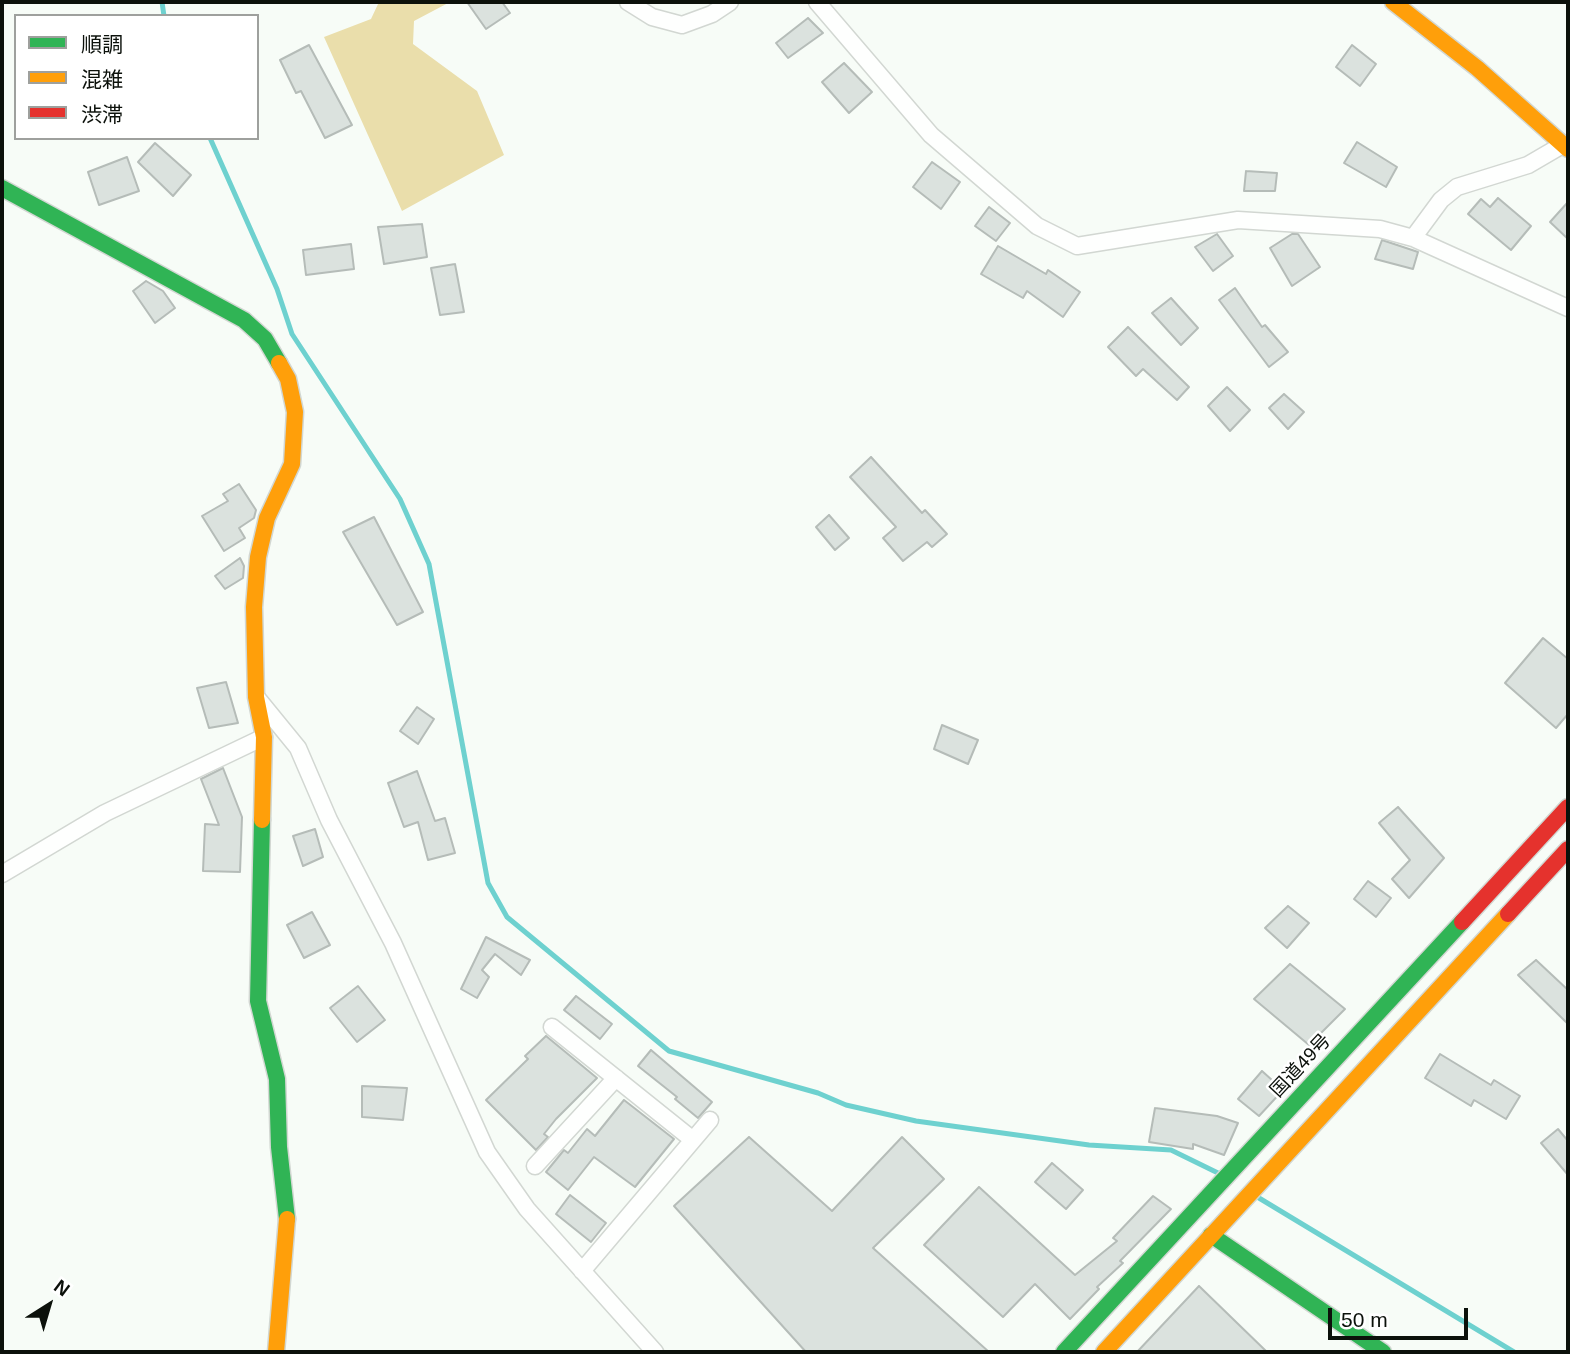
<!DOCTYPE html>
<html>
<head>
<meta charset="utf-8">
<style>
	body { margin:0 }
	#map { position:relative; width:1570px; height:1354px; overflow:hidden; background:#f7fcf7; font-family:Arial,"Noto Sans JP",sans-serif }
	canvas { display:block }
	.frame { position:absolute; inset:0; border:4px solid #0c110b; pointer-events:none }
	.legend { position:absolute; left:14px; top:14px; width:245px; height:126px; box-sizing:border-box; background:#fff; border:2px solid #9ea09d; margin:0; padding:9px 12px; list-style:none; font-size:21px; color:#0c110b }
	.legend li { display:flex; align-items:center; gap:14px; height:35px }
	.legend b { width:35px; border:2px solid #9ea09d }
	.north { position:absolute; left:14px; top:1270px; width:70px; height:70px; -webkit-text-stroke:5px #fff; paint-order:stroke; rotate:37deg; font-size:19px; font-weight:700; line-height:28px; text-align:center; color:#0c110b }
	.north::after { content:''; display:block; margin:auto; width:24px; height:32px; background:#0c110b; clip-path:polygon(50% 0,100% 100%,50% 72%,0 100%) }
	.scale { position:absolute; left:1328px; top:1308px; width:140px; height:32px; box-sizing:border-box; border:4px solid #0c110b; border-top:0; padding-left:9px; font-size:21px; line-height:24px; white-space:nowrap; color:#0c110b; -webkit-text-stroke:5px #fff; paint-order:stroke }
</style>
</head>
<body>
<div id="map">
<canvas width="1570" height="1354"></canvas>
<div class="frame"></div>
<ul class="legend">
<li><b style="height:9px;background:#30b455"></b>順調</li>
<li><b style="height:9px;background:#ff9f0a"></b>混雑</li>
<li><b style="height:9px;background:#e5322d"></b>渋滞</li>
</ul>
<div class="north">N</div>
<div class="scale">50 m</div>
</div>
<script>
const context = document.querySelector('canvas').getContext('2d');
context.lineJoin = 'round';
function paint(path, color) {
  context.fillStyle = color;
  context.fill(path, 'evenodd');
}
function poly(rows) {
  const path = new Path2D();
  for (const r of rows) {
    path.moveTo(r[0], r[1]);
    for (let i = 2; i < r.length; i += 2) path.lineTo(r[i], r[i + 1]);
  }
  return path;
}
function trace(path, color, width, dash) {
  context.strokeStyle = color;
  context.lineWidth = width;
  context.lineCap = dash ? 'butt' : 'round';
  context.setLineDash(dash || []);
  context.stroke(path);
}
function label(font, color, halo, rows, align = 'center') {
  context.font = font + ' Arial,"Noto Sans JP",sans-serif';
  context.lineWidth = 5;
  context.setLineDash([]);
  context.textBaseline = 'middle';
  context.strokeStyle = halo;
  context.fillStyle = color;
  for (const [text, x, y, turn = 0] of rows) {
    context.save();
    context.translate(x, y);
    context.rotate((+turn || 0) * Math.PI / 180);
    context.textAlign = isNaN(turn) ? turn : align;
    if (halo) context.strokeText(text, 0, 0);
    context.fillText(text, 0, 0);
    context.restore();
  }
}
paint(poly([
	[379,2,450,2,414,21,413,44,477,91,504,155,402,211,324,37,371,19]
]), '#eadeab');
trace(poly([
	[162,2,164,16],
	[210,138,277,289,292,334,400,499,429,564,488,883,507,917,669,1051,818,1093,846,1105,916,1121,1089,1145,1171,1150,1218,1173],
	[1259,1198,1514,1352]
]), '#6ed1cf', 5);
const building = poly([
	[467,2,502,2,510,13,486,29,467,2],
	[808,18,823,33,788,58,776,43,808,18],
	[309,45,352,125,325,138,301,91,296,93,280,60,309,45],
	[1352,45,1376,64,1360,86,1336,67,1352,45],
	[844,63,872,92,849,113,822,82,844,63],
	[1357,142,1397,167,1386,187,1344,163,1357,142],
	[155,143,191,175,173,196,138,162,155,143],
	[127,157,139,191,99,205,88,172,127,157],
	[932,162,960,182,941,209,913,187,932,162],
	[1246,171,1277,173,1275,191,1244,191,1246,171],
	[1498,198,1531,226,1511,250,1468,214,1481,199,1490,207,1498,198],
	[1568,202,1568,239,1550,222,1568,202],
	[989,207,1010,223,996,241,975,226,989,207],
	[422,224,427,257,384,264,378,227,422,224],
	[1217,234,1233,256,1213,271,1195,247,1217,234],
	[1292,234,1298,234,1320,267,1292,286,1270,248,1292,234],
	[1382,240,1418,252,1413,269,1375,259,1382,240],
	[351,244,354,269,306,275,303,250,351,244],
	[998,246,1046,274,1048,270,1080,292,1063,317,1027,291,1023,298,981,274,998,246],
	[455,264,464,312,440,315,431,268,455,264],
	[146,281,163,291,175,308,155,323,133,291,146,281],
	[1235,288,1262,327,1265,325,1288,352,1269,367,1219,300,1235,288],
	[1171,298,1198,328,1181,345,1152,313,1171,298],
	[1128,327,1189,387,1177,400,1143,369,1136,376,1108,347,1128,327],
	[1227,387,1250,410,1230,431,1208,406,1227,387],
	[1284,394,1304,412,1288,429,1269,408,1284,394],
	[871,457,922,513,925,510,947,534,932,547,927,542,903,561,883,538,896,527,850,477,871,457],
	[239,484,256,510,254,518,239,528,245,538,224,551,202,516,228,501,223,494,239,484],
	[829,515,849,538,835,550,816,527,829,515],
	[374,517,423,612,397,625,343,532,374,517],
	[240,558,244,566,243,578,225,589,215,576,240,558],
	[1543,638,1568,659,1568,714,1556,728,1505,683,1543,638],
	[226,682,238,723,209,728,197,688,226,682],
	[417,707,434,719,418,744,400,731,417,707],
	[942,725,978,740,968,764,934,749,942,725],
	[223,768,242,817,240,872,203,871,205,824,219,825,201,779,223,768],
	[417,771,435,821,445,818,455,853,428,860,418,822,404,827,388,783,417,771],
	[1398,807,1444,858,1409,898,1392,879,1410,860,1379,823,1398,807],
	[315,829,323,857,303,866,293,836,315,829],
	[1368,881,1391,898,1376,917,1354,899,1368,881],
	[1288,906,1309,923,1287,948,1265,928,1288,906],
	[312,912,330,945,304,958,287,925,312,912],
	[486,937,530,960,521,975,495,954,482,970,489,977,477,998,461,989,486,937],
	[1536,960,1568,990,1568,1024,1518,975,1536,960],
	[1290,964,1345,1009,1309,1045,1254,999,1290,964],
	[358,986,385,1020,357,1042,330,1008,358,986],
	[576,996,612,1024,600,1039,564,1010,576,996],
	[546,1036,597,1078,556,1119,544,1134,548,1137,536,1150,486,1100,528,1059,525,1056,546,1036],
	[651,1050,712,1102,698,1118,675,1099,677,1097,638,1066,651,1050],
	[1440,1054,1491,1085,1494,1080,1520,1096,1506,1119,1474,1100,1471,1106,1425,1078,1440,1054],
	[1262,1071,1283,1090,1259,1116,1238,1099,1262,1071],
	[362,1086,407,1088,403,1120,362,1117,362,1086],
	[624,1100,674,1139,635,1187,594,1157,568,1190,546,1172,564,1150,568,1153,587,1129,595,1136,624,1100],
	[1155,1108,1217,1116,1238,1123,1224,1155,1193,1144,1193,1149,1149,1142,1155,1108],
	[1558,1129,1568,1141,1568,1175,1541,1143,1558,1129],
	[749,1137,832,1211,902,1137,944,1179,873,1248,989,1352,806,1352,674,1206,749,1137],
	[1052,1163,1083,1190,1066,1209,1035,1182,1052,1163],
	[979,1187,1075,1275,1117,1241,1113,1238,1153,1196,1171,1209,1120,1261,1123,1263,1097,1287,1099,1289,1070,1319,1035,1284,1003,1317,924,1245,979,1187],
	[570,1195,606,1223,591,1242,556,1214,570,1195],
	[1199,1286,1267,1352,1137,1352,1199,1286]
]);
paint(building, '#dbe2de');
trace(building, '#b5bcb8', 2);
const street = poly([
	[628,2,652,17,682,25,712,14,730,2],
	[817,2,931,135,1037,226,1077,246,1238,220,1380,229,1413,238,1568,308],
	[1413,238,1441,200,1457,187,1528,165,1564,144],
	[258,699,298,748,329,820,393,943,487,1152,527,1209,655,1352],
	[2,874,105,813,264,737],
	[552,1027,693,1140],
	[535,1166,616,1078],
	[582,1271,710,1120]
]);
const fast = poly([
	[2,188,244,320,265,339,279,363],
	[262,820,258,1001,277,1079,279,1147,287,1219],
	[1211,1235,1383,1352],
	[1064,1352,1462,922]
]);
const slow = poly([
	[1393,2,1477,68,1568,149],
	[262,820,264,737,256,697,254,607,258,557,267,518,292,464,295,412,288,379,279,363],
	[276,1352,287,1219],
	[1104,1352,1508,914]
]);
const jam = poly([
	[1508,914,1568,849],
	[1462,922,1568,807]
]);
trace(street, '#d2d7d2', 19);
trace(fast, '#d2d7d2', 19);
trace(slow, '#d2d7d2', 19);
trace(jam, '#d2d7d2', 19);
trace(street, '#fefffe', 16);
trace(fast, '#30b455', 16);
trace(slow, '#ff9f0a', 16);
trace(jam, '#e5322d', 16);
label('19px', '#0c110b', '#fff', [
	["国道49号",1301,1066,-47]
]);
</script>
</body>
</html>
